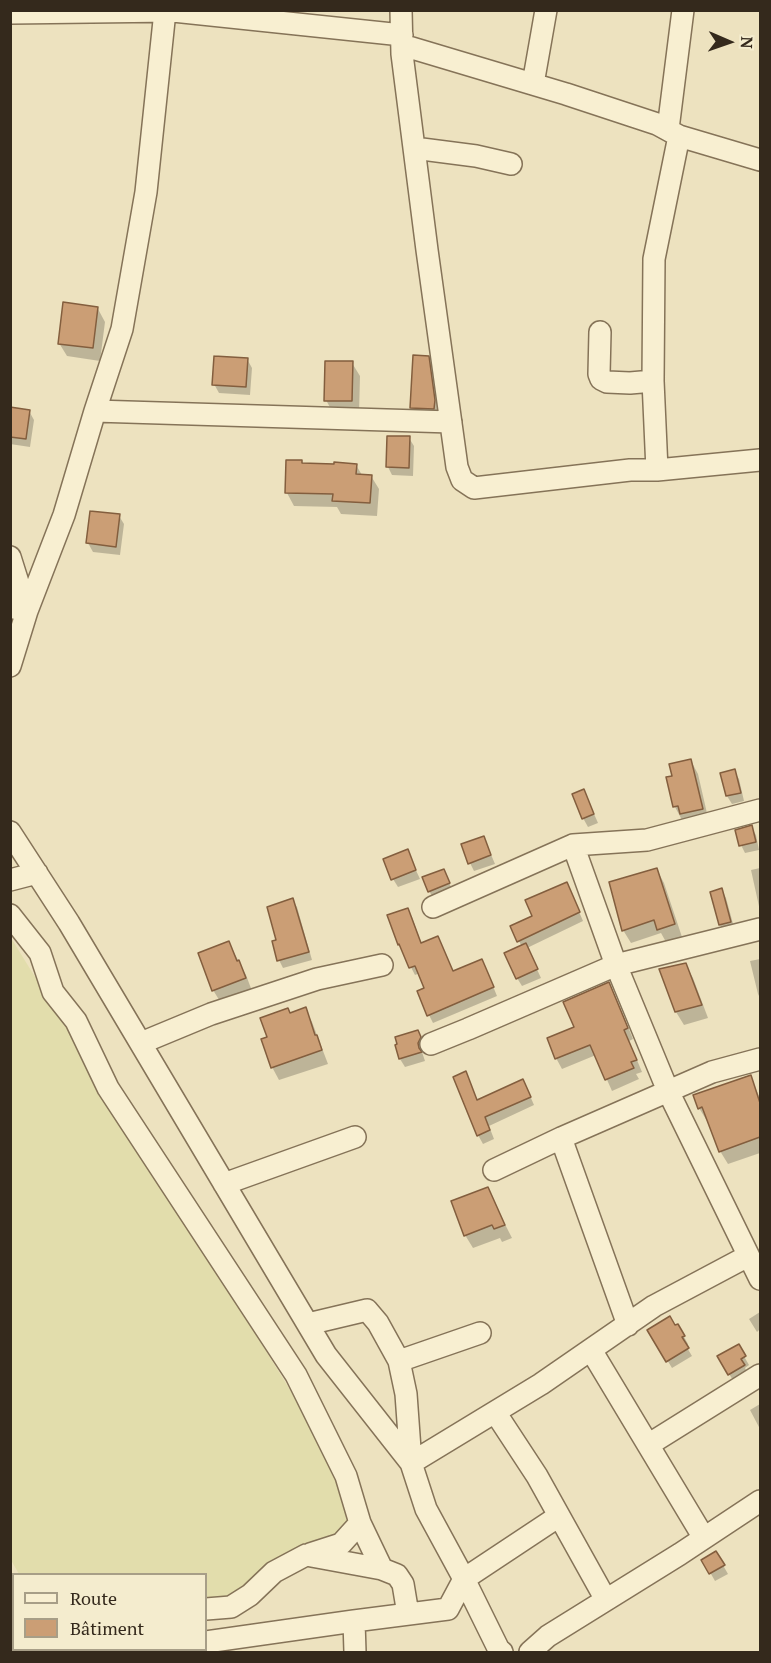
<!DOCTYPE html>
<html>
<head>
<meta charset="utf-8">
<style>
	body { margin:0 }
	#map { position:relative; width:771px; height:1663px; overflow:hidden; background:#ede2bf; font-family:"PT Serif",serif }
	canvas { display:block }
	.frame { position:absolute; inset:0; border:12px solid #34291c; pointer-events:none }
	.legend { position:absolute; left:12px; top:1573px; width:195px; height:78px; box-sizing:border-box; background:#f4ecce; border:2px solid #a79e87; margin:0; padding:8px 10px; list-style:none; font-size:18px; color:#34291c }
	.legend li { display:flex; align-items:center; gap:12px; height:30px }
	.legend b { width:30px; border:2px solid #a79e87 }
	.north { position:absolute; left:699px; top:12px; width:60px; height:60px; -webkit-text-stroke:4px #f4ecce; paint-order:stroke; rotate:92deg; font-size:16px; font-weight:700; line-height:24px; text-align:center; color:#34291c }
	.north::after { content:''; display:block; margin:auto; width:21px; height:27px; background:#34291c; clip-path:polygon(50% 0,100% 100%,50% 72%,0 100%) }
</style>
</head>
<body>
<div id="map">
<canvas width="771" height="1663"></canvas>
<div class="frame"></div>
<ul class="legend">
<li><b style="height:8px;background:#f8efd1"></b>Route</li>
<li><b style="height:16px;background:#cb9e75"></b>Bâtiment</li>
</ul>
<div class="north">N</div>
</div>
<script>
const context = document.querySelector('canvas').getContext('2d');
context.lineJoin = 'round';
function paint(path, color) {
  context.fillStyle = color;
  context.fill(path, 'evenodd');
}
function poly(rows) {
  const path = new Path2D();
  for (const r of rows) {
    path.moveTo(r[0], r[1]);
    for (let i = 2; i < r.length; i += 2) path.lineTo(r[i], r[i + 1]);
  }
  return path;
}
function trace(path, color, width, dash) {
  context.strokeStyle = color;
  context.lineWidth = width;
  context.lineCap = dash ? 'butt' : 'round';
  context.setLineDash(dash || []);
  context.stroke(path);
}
paint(poly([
	[11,938,345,1479,353,1519,339,1539,235,1600,206,1604,206,1574,19,1574,11,1560]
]), '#e2ddac');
paint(poly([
	[98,309,105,322,100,361,67,356,59,343],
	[428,357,435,370,441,414,419,421,411,408],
	[247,359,252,368,250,395,219,393,214,384],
	[352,363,360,376,359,414,333,413,326,400],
	[10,408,29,411,34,420,30,447,10,444],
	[409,438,414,446,413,476,392,475,388,467],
	[303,465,356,465,362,475,371,476,379,489,377,516,341,514,337,507,294,506,287,493],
	[119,516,124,524,120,555,93,552,88,543],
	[691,761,698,774,709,822,689,827,685,819,682,820,675,807,674,777],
	[734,771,739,779,744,801,732,804,727,796,722,774],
	[584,791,598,823,588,827,583,818],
	[751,827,756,835,759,850,745,853,741,845],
	[484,838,495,864,474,871,470,863],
	[407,851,420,879,398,887,393,879],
	[760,868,760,911,751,870],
	[444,870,453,892,434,899,429,891],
	[657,870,664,883,682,937,666,942,661,933,631,943,623,930],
	[722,890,726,898,735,931,725,933,720,925,711,893],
	[571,893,583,921,527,948,541,978,522,986,517,978,521,945,512,927,534,916],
	[292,900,297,907,312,960,283,968,279,960,278,941],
	[407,909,412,917,422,945,438,938,454,972,486,969,497,996,433,1023,429,1015,426,989,420,973,415,975,399,944],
	[229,943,246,975,252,991,221,1003,213,990],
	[760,959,760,998,758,994,750,961],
	[686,965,693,978,708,1018,684,1025,676,1012,661,970],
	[609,984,615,995,633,1039,629,1041,642,1072,636,1074,639,1079,612,1091,596,1055,562,1069,556,1058,576,1028],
	[305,1009,312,1022,328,1064,279,1080,272,1067,269,1038,290,1014],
	[418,1032,424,1046,422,1052,425,1061,405,1067,400,1059],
	[465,1073,478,1101,527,1089,534,1105,489,1126,494,1139,483,1144,478,1135],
	[750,1077,760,1098,760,1153,728,1164,720,1151,709,1120,707,1121,699,1108],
	[487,1189,512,1238,502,1242,500,1238,473,1248,465,1235],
	[760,1312,760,1329,757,1332,749,1319],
	[678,1326,688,1344,686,1346,692,1356,672,1368,649,1330,675,1327],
	[738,1346,749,1365,745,1368,748,1374,734,1382,719,1357],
	[760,1404,760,1429,750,1410],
	[716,1553,728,1574,715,1581,703,1560]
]), '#0003');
const building = poly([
	[63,302,98,307,93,348,58,344,63,302],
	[413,355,429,356,435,400,434,409,410,408,413,355],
	[214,356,248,358,246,387,212,385,214,356],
	[325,361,353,361,352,401,324,401,325,361],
	[10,407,30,410,26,439,10,437,10,407],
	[387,436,410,436,409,468,386,467,387,436],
	[286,460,302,460,302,463,334,464,334,462,357,464,356,474,372,475,370,503,332,501,333,494,285,493,286,460],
	[90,511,120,514,116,547,86,543,90,511],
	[691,759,703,809,680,814,678,806,673,807,666,777,672,776,669,764,691,759],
	[735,769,741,793,726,796,720,773,735,769],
	[584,789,594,814,582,819,572,794,584,789],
	[752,825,756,842,739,846,735,830,752,825],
	[484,836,491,855,468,864,461,844,484,836],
	[408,849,416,870,391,880,383,859,408,849],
	[657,868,675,924,657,930,654,920,622,931,609,882,657,868],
	[444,869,450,883,428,892,422,877,444,869],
	[567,882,580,912,517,942,510,926,532,916,525,900,567,882],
	[722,888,731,922,719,925,710,892,722,888],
	[293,898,309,952,277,961,272,941,276,940,267,907,293,898],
	[408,908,421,943,438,936,453,971,482,959,494,987,427,1016,417,991,424,988,415,966,409,968,399,944,398,945,387,915,408,908],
	[229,941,237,961,239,960,246,978,212,991,198,953,229,941],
	[526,943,538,969,516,979,504,953,526,943],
	[686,963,702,1005,675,1012,659,969,686,963],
	[609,982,628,1028,624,1030,637,1060,631,1062,634,1068,605,1080,590,1045,555,1059,547,1038,574,1027,563,1002,609,982],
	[306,1007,315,1035,317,1035,322,1050,271,1068,261,1039,267,1037,260,1018,288,1008,290,1013,306,1007],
	[418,1030,421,1037,418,1043,419,1048,422,1052,399,1059,395,1045,397,1044,395,1037,418,1030],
	[466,1071,477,1100,523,1079,531,1097,485,1117,490,1130,477,1136,453,1077,466,1071],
	[751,1075,760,1103,760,1137,719,1152,702,1107,698,1109,693,1095,751,1075],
	[488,1187,505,1225,494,1229,492,1225,464,1236,451,1201,488,1187],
	[670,1316,675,1325,678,1324,685,1336,682,1337,689,1348,666,1362,647,1330,670,1316],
	[739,1344,746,1356,741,1359,745,1365,728,1375,717,1356,739,1344],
	[716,1551,725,1565,709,1574,701,1560,716,1551]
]);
paint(building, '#cb9e75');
trace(building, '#835e3e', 1.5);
const minor = poly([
	[401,10,402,54,427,250,457,467,462,480,474,488,630,470,657,470,760,460],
	[10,13,173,11,402,35],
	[402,45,566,94,657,124,679,136,760,160],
	[533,84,546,10],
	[668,129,683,10],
	[414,148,476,156,511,164],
	[600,332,599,374,601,379,607,382,630,383,653,381],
	[95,411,122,329,146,192,165,11],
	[657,470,653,381,654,259,679,136],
	[10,557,27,611],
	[10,607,27,611,10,666],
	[27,611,64,515,95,411,451,422],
	[10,832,69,923,326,1355,411,1463,426,1509,464,1579,448,1609,354,1621,355,1652],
	[573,845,616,965,668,1091,760,1279],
	[10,880,37,873],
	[433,907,573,845,647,840,760,810],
	[10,915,40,953,53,992,76,1021,108,1088,296,1375,346,1476,360,1523,382,1569],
	[141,1043,211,1014,317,979,382,965],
	[431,1044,468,1029,616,965,760,929],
	[561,1138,628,1325],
	[494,1170,561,1138,712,1072,760,1059],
	[224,1184,355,1137],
	[308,1324,367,1310,378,1323,399,1361,406,1394,411,1463,541,1384,654,1306,748,1256],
	[591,1350,704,1538],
	[399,1361,480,1333],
	[495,1412,537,1476,606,1600],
	[648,1445,760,1375],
	[310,1554,341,1544,360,1523],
	[206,1609,231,1607,250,1595,274,1572,306,1555,382,1569,397,1575,403,1584,408,1614],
	[10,1615,14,1620],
	[206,1642,354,1621],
	[31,1650,33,1652],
	[128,1652,149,1650],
	[502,1652,499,1650,464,1579,559,1516],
	[530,1652,548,1636,680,1554,760,1501]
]);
trace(minor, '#857358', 24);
trace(minor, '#f8efd1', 21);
</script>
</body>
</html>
